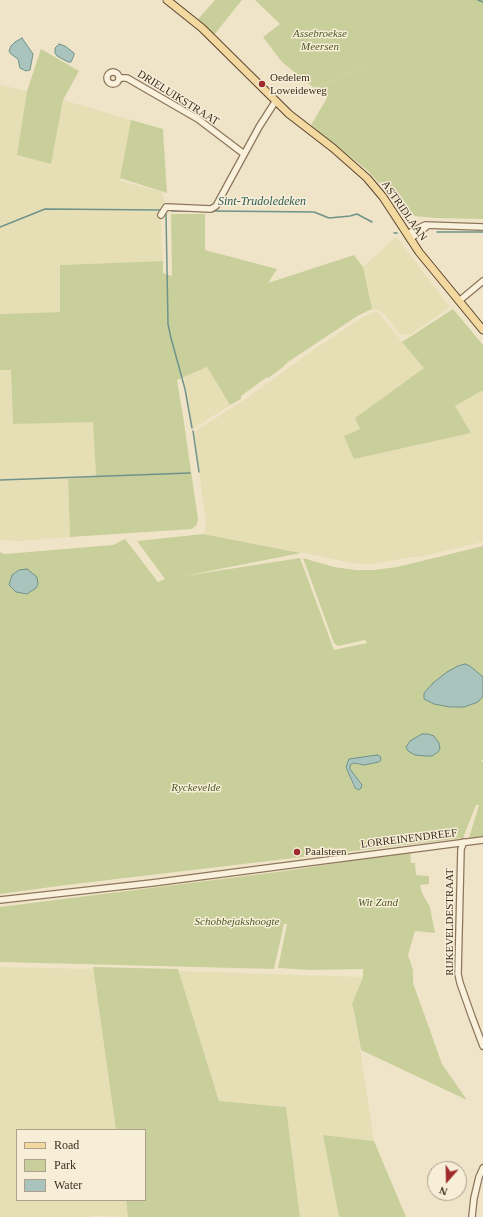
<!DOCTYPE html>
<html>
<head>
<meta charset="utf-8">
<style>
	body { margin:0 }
	#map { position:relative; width:483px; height:1217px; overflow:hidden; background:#f0e4c8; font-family:"Times New Roman",serif }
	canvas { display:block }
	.legend { position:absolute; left:16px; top:1129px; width:130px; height:72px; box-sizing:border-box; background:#f7eed8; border:1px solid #ada18e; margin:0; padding:5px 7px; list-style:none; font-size:12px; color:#3d2e20 }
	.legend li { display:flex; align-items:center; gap:8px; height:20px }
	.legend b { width:20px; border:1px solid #ada18e }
	.north { position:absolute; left:427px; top:1161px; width:40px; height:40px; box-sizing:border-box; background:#f7eed8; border:1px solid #ada18e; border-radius:50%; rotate:200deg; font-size:11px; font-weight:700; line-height:16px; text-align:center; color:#3d2e20 }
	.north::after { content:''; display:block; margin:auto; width:14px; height:18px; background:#9e2a2b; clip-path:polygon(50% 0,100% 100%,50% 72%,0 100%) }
</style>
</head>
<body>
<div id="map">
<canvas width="483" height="1217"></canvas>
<ul class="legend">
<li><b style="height:5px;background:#f3d9a0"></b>Road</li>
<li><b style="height:11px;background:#c9cf9b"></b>Park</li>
<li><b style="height:11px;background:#a9c4bc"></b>Water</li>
</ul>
<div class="north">N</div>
</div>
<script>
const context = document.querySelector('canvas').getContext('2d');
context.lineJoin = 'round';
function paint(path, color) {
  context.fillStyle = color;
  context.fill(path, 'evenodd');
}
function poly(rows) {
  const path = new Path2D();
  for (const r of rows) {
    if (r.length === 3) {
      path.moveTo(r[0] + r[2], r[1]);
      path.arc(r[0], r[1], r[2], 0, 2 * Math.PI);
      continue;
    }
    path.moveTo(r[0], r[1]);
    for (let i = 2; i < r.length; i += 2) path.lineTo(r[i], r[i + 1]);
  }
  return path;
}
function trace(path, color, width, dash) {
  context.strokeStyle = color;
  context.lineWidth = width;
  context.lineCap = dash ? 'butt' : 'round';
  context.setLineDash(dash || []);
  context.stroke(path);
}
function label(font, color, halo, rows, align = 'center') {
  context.font = font + ' "Times New Roman",serif';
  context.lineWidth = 3;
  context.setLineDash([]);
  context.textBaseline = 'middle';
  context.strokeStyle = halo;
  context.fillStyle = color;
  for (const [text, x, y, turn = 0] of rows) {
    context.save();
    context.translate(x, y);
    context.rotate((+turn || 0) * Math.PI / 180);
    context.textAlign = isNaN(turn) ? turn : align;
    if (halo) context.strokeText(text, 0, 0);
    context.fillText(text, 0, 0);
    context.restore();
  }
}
paint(poly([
	[0,85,27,91,17,155,51,163,63,100,131,120,120,181,162,192,166,207,161,215,163,261,60,265,60,312,0,314],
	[396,237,450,307,410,335,404,335,399,333,385,315,379,311,372,309,363,267],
	[373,312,378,313,381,316,424,368,355,418,360,429,354,459,471,433,454,405,483,390,483,542,420,557,411,557,375,564,365,564,352,563,314,555,203,534,206,525,194,432,250,396,309,353,363,317],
	[207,367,230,405,193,429,184,377],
	[0,370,11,370,13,424,93,421,96,477,68,479,70,537,20,541,0,540],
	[0,967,93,969,116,1130,17,1130,17,1200,126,1200,128,1217,92,1216,92,1217,0,1217],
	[179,971,363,977,352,1004,355,1016,374,1141,323,1135,339,1217,300,1217,286,1107,219,1101]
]), '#e6deb5');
paint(poly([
	[215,0,242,0,214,35,198,19],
	[255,0,483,0,483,219,435,218,404,215,399,211,383,187,368,171,311,125,327,98,317,87,390,56,314,88,282,62,263,37,280,24],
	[41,49,79,71,63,100,51,164,17,155,27,91],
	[131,120,163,129,167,193,120,178],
	[171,214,205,214,205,250,277,269,268,283,354,255,363,267,372,309,359,315,288,362,282,368,268,378,267,377,241,396,241,399,230,405,207,367,177,380,183,416,198,519,197,525,192,529,70,537,68,479,96,477,93,422,13,424,11,370,0,370,0,314,60,312,60,265,163,261,163,273,172,276],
	[453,309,483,345,483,390,455,406,471,433,354,459,344,436,360,429,355,418,424,368,402,342],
	[203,534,301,553,184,576,300,558,334,650,367,643,365,640,338,646,334,643,303,558,334,567,356,570,374,570,397,567,483,546,483,759,481,761,483,762,483,836,469,838,479,805,476,805,463,838,66,885,0,894,0,552,5,554,113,545,125,539,158,582,165,579,137,541],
	[369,756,370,763,360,765,354,763,350,765,350,769,356,779,360,781,353,786,347,767,354,758,358,759],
	[410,852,411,863,415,863,416,875,429,876,429,884,420,885,422,893,430,907,435,933,415,931,408,955,413,970,413,983,442,1064,467,1100,361,1050,355,1016,352,1004,363,977,363,969,310,970,278,968,287,924,284,924,274,969,0,962,0,907,285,871],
	[93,967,178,969,219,1101,286,1107,300,1217,128,1217,126,1200,145,1200,145,1130,116,1130],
	[323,1135,374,1141,406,1217,339,1217]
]), '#c9cf9b');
const water = poly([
	[22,38,33,54,30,70,26,71,20,68,18,59,11,54,9,51,11,46,15,42,22,38],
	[59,44,65,46,74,53,74,55,71,62,68,62,57,56,55,53,55,48,59,44],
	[27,569,37,577,38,584,36,588,27,594,16,592,9,585,12,575,19,570,27,569],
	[465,664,470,666,483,677,483,696,478,702,464,707,450,707,434,704,424,699,424,693,433,683,447,672,458,666,465,664],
	[422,734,428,734,434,736,439,743,440,749,438,752,432,756,425,756,415,755,408,751,406,747,410,741,422,734],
	[377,755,380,756,381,760,379,762,364,765,354,763,350,765,350,769,362,785,361,788,359,790,355,788,346,767,349,759,377,755]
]);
paint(water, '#a9c4bc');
trace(water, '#6f938a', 1);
trace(poly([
	[478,0,483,2],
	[172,211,198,211],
	[212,211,314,212,329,218,350,216,357,214,372,222],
	[166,213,168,324,171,338,185,389,192,428],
	[0,227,45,209,162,210],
	[437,232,483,232],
	[394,233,397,233],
	[193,431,199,472],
	[0,480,190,473]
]), '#6f938a', 1.5);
const minor = poly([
	[113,78,6],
	[119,78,127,78,198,119,244,154],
	[161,215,166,207,211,209,216,206,259,127,275,102],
	[407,234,425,225,483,227],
	[410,239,426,227],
	[459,301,483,281],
	[464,842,461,849,458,974,460,983,472,1017,483,1046],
	[0,900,152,883,483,840],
	[472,1217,474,1198,479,1177,483,1168]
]);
const major = poly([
	[167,0,202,28,289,114,333,148,367,178,383,197,419,252,483,330]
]);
trace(minor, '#8d765c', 8);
trace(major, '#5b4430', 9);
trace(minor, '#faf1dc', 5.5);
trace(major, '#f3d9a0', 7);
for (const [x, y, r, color] of [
	[262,84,4,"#9e2a2b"],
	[297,852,4,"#9e2a2b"]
]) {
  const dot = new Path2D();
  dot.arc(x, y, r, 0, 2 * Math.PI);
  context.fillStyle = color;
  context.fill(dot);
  trace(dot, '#f7eed8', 1.5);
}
label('italic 11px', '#4d5a26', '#f7eed8', [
	["Assebroekse",320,34],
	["Meersen",320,47],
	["Ryckevelde",196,788],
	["Wit Zand",378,903],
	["Schobbejakshoogte",237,922]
]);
label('11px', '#3d2e20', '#f7eed8', [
	["Oedelem",270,78],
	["Loweideweg",270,91],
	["Paalsteen",305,852]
], 'left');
label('11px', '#3d2e20', '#f7eed8', [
	["DRIELUIKSTRAAT",178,98,32],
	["ASTRIDLAAN",404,211,55],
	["LORREINENDREEF",409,839,-7],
	["RIJKEVELDESTRAAT",450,922,-90]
]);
label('italic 12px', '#2f5d5a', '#f7eed8', [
	["Sint-Trudoledeken",262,202]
]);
</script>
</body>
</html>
